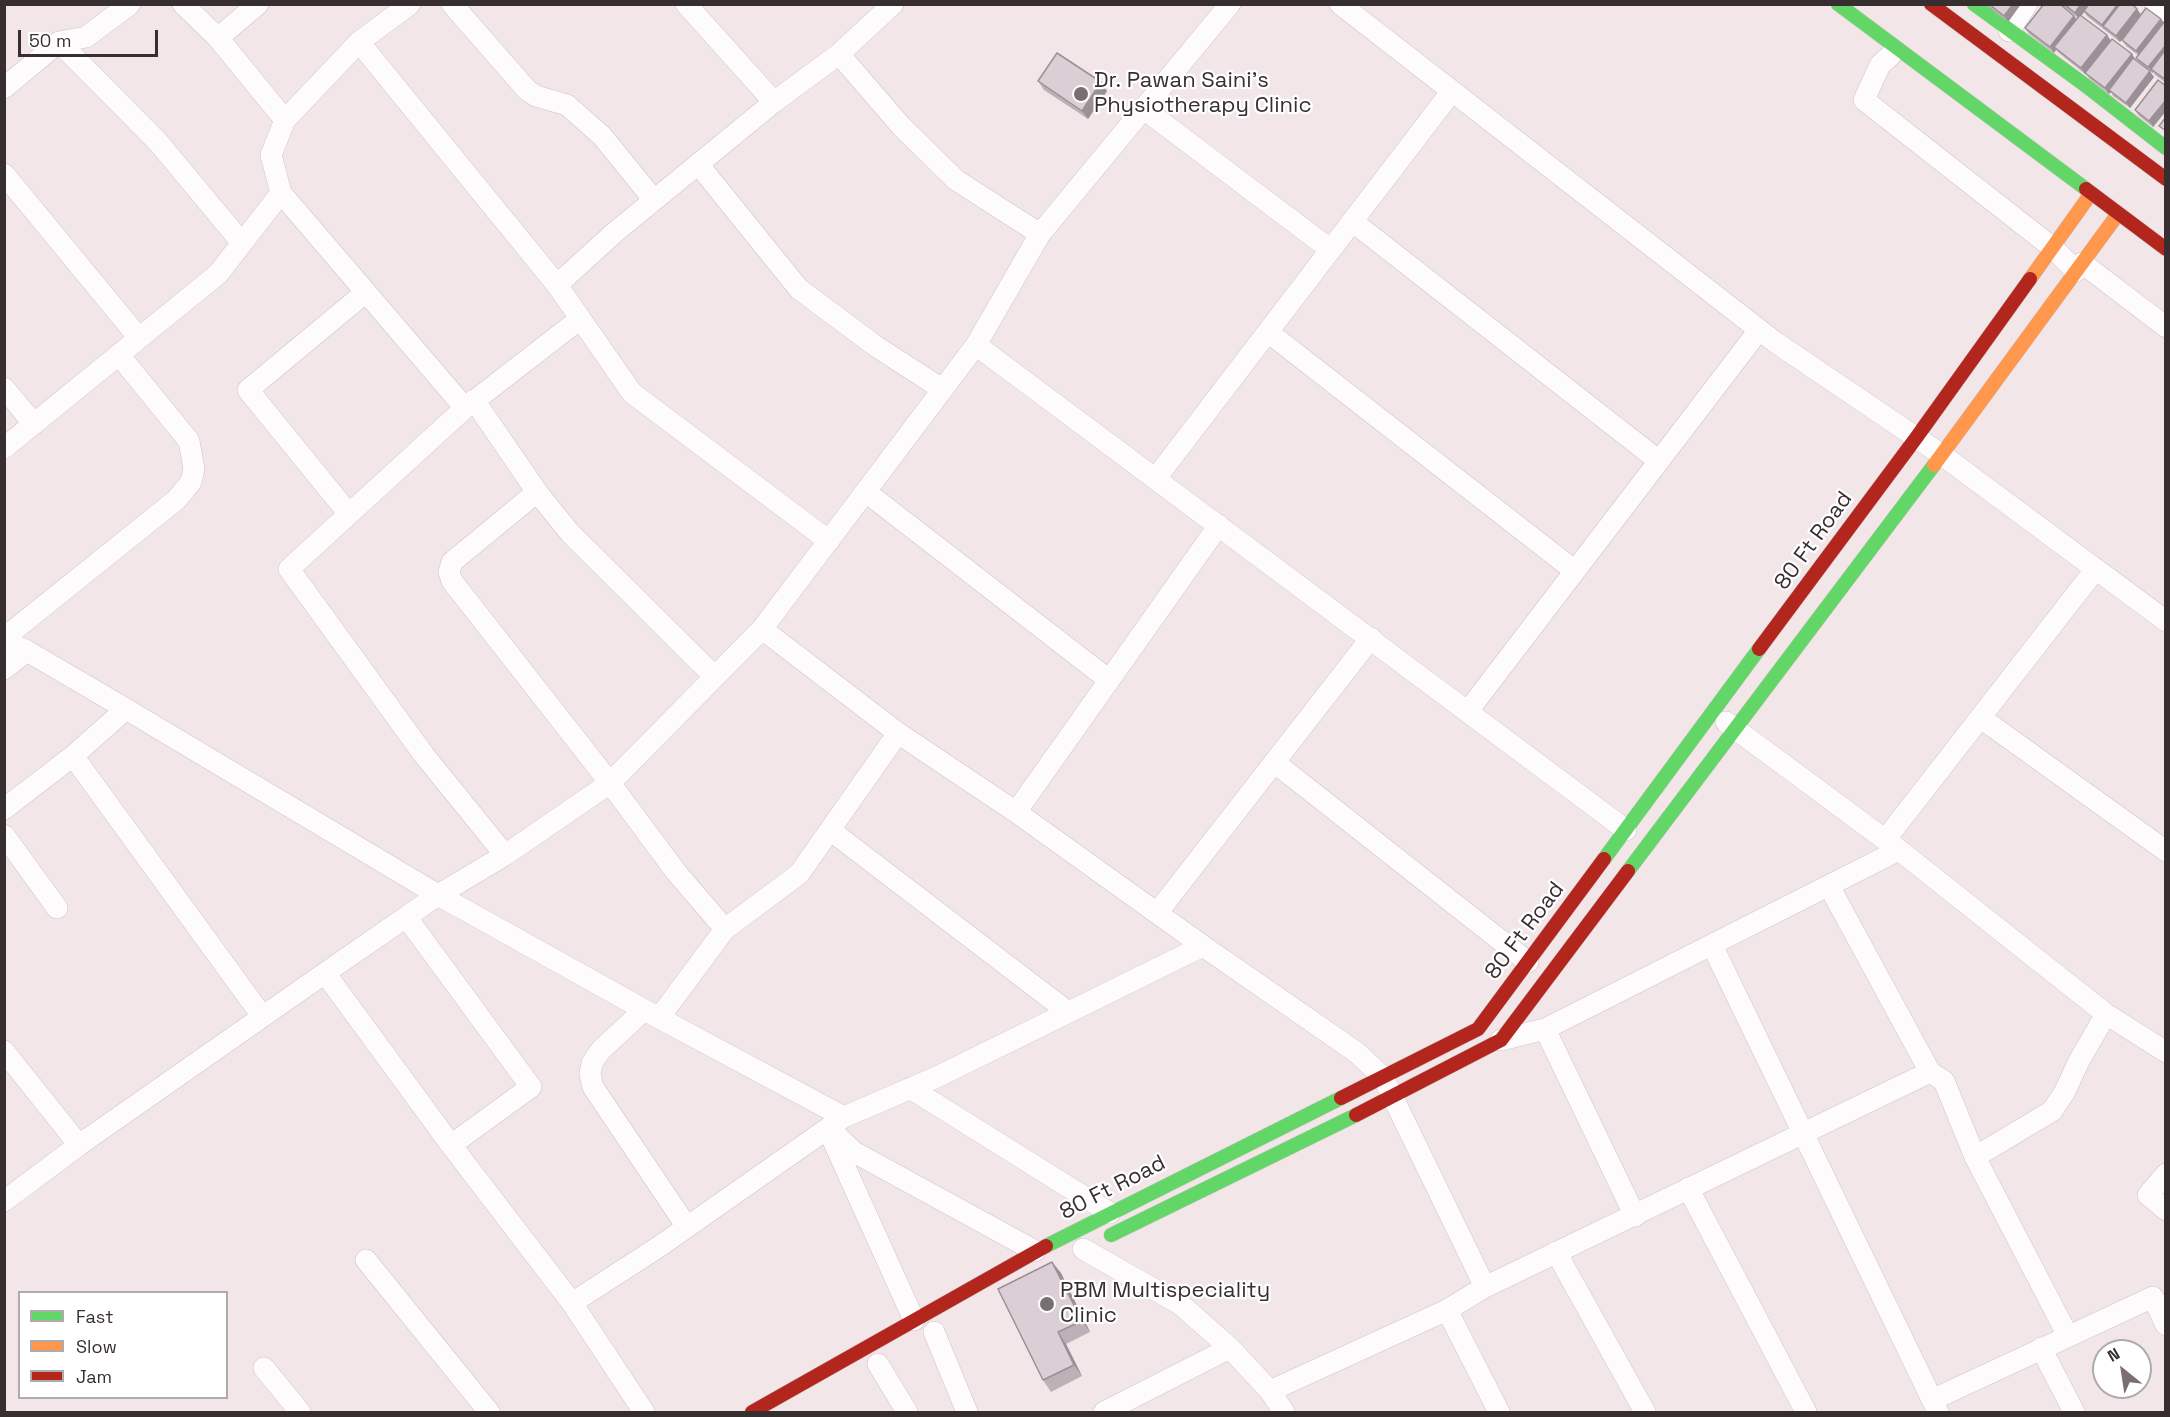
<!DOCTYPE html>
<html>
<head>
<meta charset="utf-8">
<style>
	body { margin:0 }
	#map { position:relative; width:2170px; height:1417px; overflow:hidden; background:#f3e6e9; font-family:"Space Grotesk",sans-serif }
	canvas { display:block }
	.frame { position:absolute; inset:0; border:6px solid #372e30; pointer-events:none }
	.legend { position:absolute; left:18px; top:1291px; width:210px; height:108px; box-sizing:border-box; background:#fff; border:2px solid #afabac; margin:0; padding:8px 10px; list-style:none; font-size:18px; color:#372e30 }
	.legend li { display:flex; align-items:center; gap:12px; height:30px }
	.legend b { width:30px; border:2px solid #afabac }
	.north { position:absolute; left:2092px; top:1339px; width:60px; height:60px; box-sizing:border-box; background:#fff; border:2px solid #afabac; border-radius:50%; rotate:330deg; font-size:16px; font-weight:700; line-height:24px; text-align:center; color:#372e30 }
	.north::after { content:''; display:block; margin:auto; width:21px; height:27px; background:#796e71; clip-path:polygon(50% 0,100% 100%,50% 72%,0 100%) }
	.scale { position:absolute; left:18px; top:30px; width:140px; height:27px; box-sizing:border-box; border:3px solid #372e30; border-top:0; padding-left:8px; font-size:18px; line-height:21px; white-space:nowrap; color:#372e30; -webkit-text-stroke:4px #fff; paint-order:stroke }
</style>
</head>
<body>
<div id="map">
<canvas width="2170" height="1417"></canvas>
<div class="frame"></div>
<ul class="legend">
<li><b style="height:8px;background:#63d668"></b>Fast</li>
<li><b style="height:8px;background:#ff974d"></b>Slow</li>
<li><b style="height:8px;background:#b3261e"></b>Jam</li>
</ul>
<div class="north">N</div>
<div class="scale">50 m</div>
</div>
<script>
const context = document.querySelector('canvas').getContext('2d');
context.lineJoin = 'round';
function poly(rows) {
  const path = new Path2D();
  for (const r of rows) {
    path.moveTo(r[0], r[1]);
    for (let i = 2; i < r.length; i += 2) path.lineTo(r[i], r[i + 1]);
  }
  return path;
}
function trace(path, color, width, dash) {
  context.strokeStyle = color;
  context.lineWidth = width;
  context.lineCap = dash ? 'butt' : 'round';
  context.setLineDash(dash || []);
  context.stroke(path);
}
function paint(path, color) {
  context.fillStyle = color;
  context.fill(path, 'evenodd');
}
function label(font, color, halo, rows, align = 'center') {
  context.font = font + ' "Space Grotesk",sans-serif';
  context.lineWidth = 4.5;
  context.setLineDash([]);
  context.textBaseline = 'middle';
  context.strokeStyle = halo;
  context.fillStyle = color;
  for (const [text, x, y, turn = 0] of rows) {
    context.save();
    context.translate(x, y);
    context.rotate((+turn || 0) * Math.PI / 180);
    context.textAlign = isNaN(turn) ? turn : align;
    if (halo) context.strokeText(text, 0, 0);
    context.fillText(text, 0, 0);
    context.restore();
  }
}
const street = poly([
	[183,4,218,38,285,120],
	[410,4,359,42,285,120,271,155,281,193,465,408,580,319],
	[452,4,527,90,536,96,567,105,602,136,654,200],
	[686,4,774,102],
	[1340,4,1775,342,1942,455,2166,621],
	[2155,4,2166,11],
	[2009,31,2027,4],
	[218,38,258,4],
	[59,42,158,142,242,243],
	[359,42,557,285,632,393,829,541],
	[839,54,901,126,956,180,1040,234],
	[1891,55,1880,65,1864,100,2053,248,2076,271],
	[4,88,59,42,86,37,130,4],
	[1144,109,1331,250],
	[698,164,799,289,877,347,942,389],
	[4,174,139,338],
	[1352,221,1659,461],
	[2082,263,2166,327],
	[557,285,614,233,774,102,839,54,893,4],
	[1268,332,1575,571],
	[976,345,1626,830],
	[4,388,34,424],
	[474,400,537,492,570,533,715,677],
	[465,408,289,569,424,755,505,855],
	[4,448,218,274,281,193],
	[1156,478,1452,91],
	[537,492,452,562,449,572,452,581,610,783,676,872,725,929],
	[866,492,1109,680],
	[349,514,248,390,366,292],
	[762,629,898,733,1016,812,1203,946,1356,1052,1383,1077,1485,1287],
	[4,638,176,500,191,482,194,469,189,441,119,355],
	[4,641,27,651,126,709,438,895,659,1018,844,1117],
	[4,669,27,651],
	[1468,711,1759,330],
	[1981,718,2166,851],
	[1726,722,1899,850,2106,1014,2166,1052],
	[73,756,262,1016],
	[1274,762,1528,962],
	[4,809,73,756,126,709],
	[1016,812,1219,525],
	[830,830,1068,1012],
	[4,835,57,908],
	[1885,840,2095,570],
	[1829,886,1930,1072],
	[1157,913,1371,638],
	[407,918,531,1087,451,1145],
	[1712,945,1938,1412],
	[325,973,451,1145,572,1303,644,1412],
	[644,1010,601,1050,592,1063,590,1074,593,1087,687,1227],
	[659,1018,725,929,799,874,898,733],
	[1545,1029,1635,1216],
	[1501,1040,1545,1029,1899,850],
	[4,1051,79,1145],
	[910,1088,1110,1213],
	[829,1128,854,1152,1035,1251],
	[830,1134,914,1320],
	[1975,1157,2052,1111,2064,1093,2079,1061,2106,1014],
	[2166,1174,2148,1195,2166,1210],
	[1688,1188,1806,1412],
	[4,1201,79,1145,325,973,438,895,505,855,610,783,762,629,976,345,1040,234,1230,4],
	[1083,1249,1180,1304,1230,1348,1270,1391,1284,1412],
	[1556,1252,1645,1412],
	[366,1260,489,1412],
	[572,1303,660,1246,844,1117,939,1076,1203,946],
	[1447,1310,1499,1412],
	[934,1332,967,1412],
	[2041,1348,2074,1412],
	[878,1364,907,1412],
	[264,1368,300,1412],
	[1270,1391,1447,1310,1485,1287,1930,1072,1944,1081,1975,1157,2068,1336],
	[1932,1400,2153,1297,2166,1325],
	[1104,1412,1230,1348]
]);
const fast = poly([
	[1838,4,2086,189],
	[1974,4,2085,85,2166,148],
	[1604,859,1759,649],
	[1628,871,1934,465],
	[1111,1235,1356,1115],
	[1046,1246,1341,1098]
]);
const slow = poly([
	[2030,279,2090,195],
	[1934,465,2118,214]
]);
const jam = poly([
	[1931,4,2166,179],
	[2086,189,2166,249],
	[1759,649,1916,438,2030,279],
	[1341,1098,1478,1029,1604,859],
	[1356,1115,1501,1040,1628,871],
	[752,1412,1046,1246]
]);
trace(street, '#cec4c6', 22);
trace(fast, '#cec4c6', 15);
trace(slow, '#cec4c6', 15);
trace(jam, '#cec4c6', 15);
trace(street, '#fdfbfc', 21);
trace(fast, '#63d668', 14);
trace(slow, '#ff974d', 14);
trace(jam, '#b3261e', 14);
paint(poly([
	[1985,4,2021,4,2008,22],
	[2061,4,2132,4,2137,9,2141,15,2161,19,2164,23,2166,22,2166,83,2155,75,2153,72,2153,73,2140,64,2136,58,2138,55,2126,46,2122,40,2120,42,2088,17,2084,12,2081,16,2107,35,2111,41,2136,60,2154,77,2130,108,2113,96,2111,92,2109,94,2090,79,2085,73,2088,70,2085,74,2059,53,2056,50,2054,53,2029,34,2025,28,2074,16,2077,19,2078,18],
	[1038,81,1107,91,1088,119,1044,90],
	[2166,86,2166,111,2153,127,2139,116,2135,110],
	[1052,1262,1061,1273,1090,1332,1066,1344,1082,1376,1051,1392,1043,1380]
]), '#bdb1b7');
paint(poly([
	[2013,4,2021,4,2008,22,2004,16],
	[2081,4,2090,4,2079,19,2075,13],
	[2118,4,2126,4,2103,26,2106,31,2102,25],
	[2137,9,2141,15,2120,42,2116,36],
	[2074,16,2078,22,2054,47,2056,50,2054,53,2050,47],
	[2161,19,2166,25,2141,57,2136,51],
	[2107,35,2111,41,2085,74,2081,68],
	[2166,45,2166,56,2151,69,2153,72,2153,73,2148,67],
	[2132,54,2136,60,2111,91,2109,90,2111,92,2109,94,2105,88],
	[2150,71,2154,77,2130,108,2126,103],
	[1101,82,1107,91,1088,119,1082,111],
	[2166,100,2166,111,2153,127,2149,121],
	[1052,1262,1061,1273,1090,1332,1082,1321],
	[1058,1332,1066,1344,1082,1376,1074,1365]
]), '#9a9095');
const building = poly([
	[1989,4,2013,4,2004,16,1989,4],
	[2044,4,2060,4,2074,16,2050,47,2025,28,2044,4],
	[2064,4,2081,4,2075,13,2064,4],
	[2089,4,2118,4,2102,25,2084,11,2089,4],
	[2120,4,2132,4,2137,9,2116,36,2103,26,2120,4],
	[2146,8,2161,19,2136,51,2122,40,2146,8],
	[2080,15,2107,35,2081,68,2054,47,2080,15],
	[2165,21,2166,45,2148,67,2136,58,2165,21],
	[2112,39,2132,54,2105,88,2085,73,2112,39],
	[2166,49,2166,80,2151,69,2166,49],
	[1057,53,1101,82,1082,111,1038,81,1057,53],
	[2133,58,2150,71,2126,103,2109,90,2133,58],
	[2158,80,2166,86,2166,100,2149,121,2135,110,2158,80],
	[2166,117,2166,131,2159,126,2166,117],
	[1052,1262,1082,1321,1058,1332,1074,1365,1043,1380,998,1289,1052,1262]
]);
paint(building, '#dcced5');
trace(building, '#9a9095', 1.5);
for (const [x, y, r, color] of [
	[1081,94,8,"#796e71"],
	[1047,1304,8,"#796e71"]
]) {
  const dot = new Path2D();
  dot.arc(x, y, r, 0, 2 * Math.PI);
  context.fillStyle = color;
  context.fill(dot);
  trace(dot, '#fff', 2);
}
label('22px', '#372e30', '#fff', [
	["Dr. Pawan Saini's",1094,81],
	["Physiotherapy Clinic",1094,106],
	["PBM Multispeciality",1060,1291],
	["Clinic",1060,1316]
], 'left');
label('22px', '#372e30', '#fff', [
	["80 Ft Road",1814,541,-54],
	["80 Ft Road",1525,931,-53],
	["80 Ft Road",1113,1188,-27]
]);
</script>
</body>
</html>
